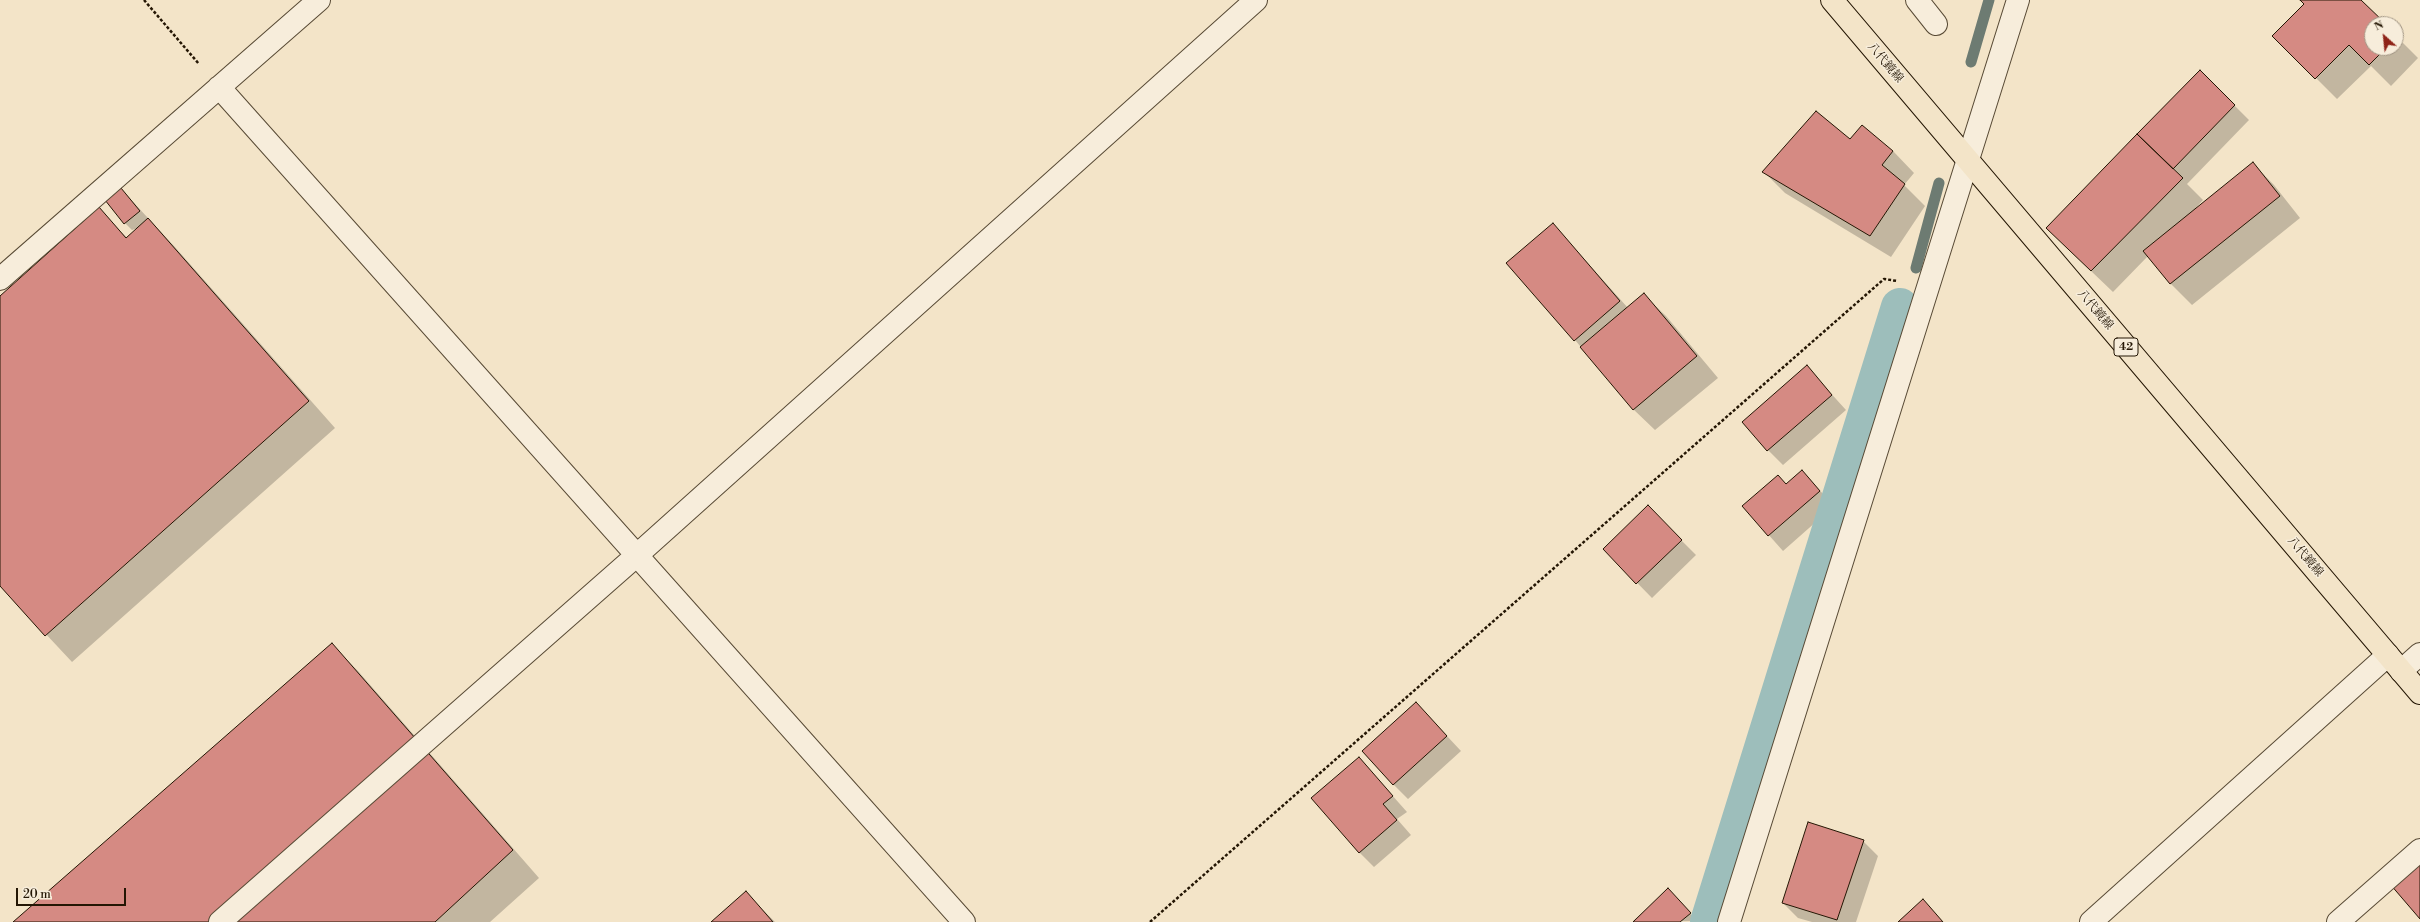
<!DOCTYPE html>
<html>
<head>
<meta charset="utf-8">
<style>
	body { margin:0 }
	#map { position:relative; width:2420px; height:922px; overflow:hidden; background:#f3e4c8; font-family:"Libre Bodoni",serif }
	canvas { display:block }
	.north { position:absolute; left:2364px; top:16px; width:40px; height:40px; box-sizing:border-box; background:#f7eddb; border:1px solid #a39785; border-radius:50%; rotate:333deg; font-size:11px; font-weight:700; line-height:16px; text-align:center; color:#241604 }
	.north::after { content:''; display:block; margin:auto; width:14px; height:18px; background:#8f2418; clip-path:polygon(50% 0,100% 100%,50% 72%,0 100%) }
	.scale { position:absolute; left:16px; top:888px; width:110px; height:18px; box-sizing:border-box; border:2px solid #241604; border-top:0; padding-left:5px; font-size:12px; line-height:14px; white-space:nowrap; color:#241604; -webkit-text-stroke:3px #f7eddb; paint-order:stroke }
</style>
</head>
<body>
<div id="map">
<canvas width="2420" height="922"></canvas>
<div class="north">N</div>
<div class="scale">20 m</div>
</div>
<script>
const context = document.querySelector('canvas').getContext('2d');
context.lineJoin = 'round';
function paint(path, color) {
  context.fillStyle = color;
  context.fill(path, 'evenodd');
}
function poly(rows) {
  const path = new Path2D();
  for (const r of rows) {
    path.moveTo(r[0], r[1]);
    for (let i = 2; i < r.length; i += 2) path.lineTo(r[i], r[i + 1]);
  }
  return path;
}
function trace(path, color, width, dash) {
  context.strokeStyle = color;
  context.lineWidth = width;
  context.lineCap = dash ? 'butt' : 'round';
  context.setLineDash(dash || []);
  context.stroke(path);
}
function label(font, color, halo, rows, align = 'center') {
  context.font = font + ' "Libre Bodoni","Noto Serif JP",serif';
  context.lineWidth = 3;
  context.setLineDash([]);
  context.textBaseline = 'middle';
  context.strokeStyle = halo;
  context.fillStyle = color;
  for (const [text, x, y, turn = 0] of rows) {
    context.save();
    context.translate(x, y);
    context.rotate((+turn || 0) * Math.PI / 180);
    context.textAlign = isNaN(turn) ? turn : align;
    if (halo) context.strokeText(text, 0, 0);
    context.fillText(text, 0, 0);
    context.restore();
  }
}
paint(poly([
	[2301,0,2360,0,2384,24,2372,24,2372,48,2396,48,2396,36,2418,58,2391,86,2371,66,2337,99,2274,36,2305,4],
	[2234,105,2249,120,2187,184,2203,200,2193,211,2253,164,2274,185,2300,218,2192,305,2171,284,2148,256,2113,292,2068,249],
	[1850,141,1893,151,1914,173,1904,185,1925,206,1891,257,1785,193,1764,172],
	[121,189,174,246,335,428,72,662,0,585,0,298,99,209,127,238,140,227,132,230,125,223],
	[1553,224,1628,308,1644,295,1666,316,1718,378,1655,430,1633,409,1575,340],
	[1807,367,1846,410,1783,465,1768,450],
	[1802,471,1834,506,1783,551,1743,506,1786,485],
	[1648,507,1696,555,1652,598,1604,549],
	[331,644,358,671,539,878,490,922,14,922],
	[1416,703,1461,751,1408,799,1393,784],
	[1359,758,1407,812,1397,819,1411,835,1374,867,1359,852],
	[1863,841,1878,856,1856,922,1812,922,1798,918,1783,903],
	[1668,889,1697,921,1634,922,1633,921],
	[746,893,775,922,713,922]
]), '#0003');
trace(poly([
	[1971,62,1989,0],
	[1916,268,1939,183]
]), '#6d7b72', 11);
trace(poly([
	[1709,922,1900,307]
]), '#9dbebb', 38);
const building = poly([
	[2300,0,2361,0,2386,24,2372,24,2372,48,2386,48,2369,65,2349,45,2315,79,2272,36,2304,4,2300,0],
	[2200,70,2235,105,2173,169,2137,134,2200,70],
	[1816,111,1850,139,1862,125,1893,151,1882,165,1905,184,1870,236,1762,172,1816,111],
	[2137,134,2183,178,2091,271,2046,228,2137,134],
	[2253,162,2280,196,2170,284,2143,251,2253,162],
	[121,188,140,211,124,224,105,200,121,188],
	[99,207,126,238,148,218,309,401,45,636,0,586,0,296,99,207],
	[1553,223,1620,301,1574,341,1506,263,1553,223],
	[1644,293,1697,356,1633,410,1580,347,1644,293],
	[1807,365,1832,395,1767,451,1742,422,1807,365],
	[1802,470,1820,491,1768,536,1742,506,1778,475,1786,484,1802,470],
	[1648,505,1682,540,1636,584,1603,549,1648,505],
	[332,643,513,850,435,922,13,922,332,643],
	[1416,702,1447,736,1393,785,1362,751,1416,702],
	[1359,757,1393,796,1383,804,1397,820,1359,853,1311,798,1359,757],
	[1808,822,1864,840,1837,920,1782,903,1808,822],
	[2420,858,2420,919,2390,884,2420,858],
	[1668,888,1691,913,1680,922,1633,922,1668,888],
	[746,891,773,922,711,922,746,891],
	[1923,899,1943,922,1898,922,1923,899]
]);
paint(building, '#d58a83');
trace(building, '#241604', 1);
const minor = poly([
	[1917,0,1936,24],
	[219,87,964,922],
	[0,279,319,0],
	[2401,671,2420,654],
	[220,922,636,556,1256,0],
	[1729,922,2018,0],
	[2091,922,2388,655],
	[2338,922,2420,850]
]);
const major = poly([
	[1832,0,2420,693]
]);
trace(minor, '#584a35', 24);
trace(major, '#241604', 24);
trace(poly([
	[144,0,199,64],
	[1150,922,1884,279,1897,281]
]), '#241604', 2.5, [3, 2]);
trace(minor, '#f7eddb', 22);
trace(major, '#f3e4c8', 22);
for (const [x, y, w] of [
	[2126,347,24]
]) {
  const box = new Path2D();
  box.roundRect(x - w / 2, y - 9, w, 18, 3);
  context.fillStyle = '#f7eddb';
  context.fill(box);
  trace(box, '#241604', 1);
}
label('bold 11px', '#241604', null, [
	["42",2126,347]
]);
label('12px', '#241604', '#f7eddb', [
	["八代鏡線",1885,63,50],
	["八代鏡線",2095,310,50],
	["八代鏡線",2305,557,50]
]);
</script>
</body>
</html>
